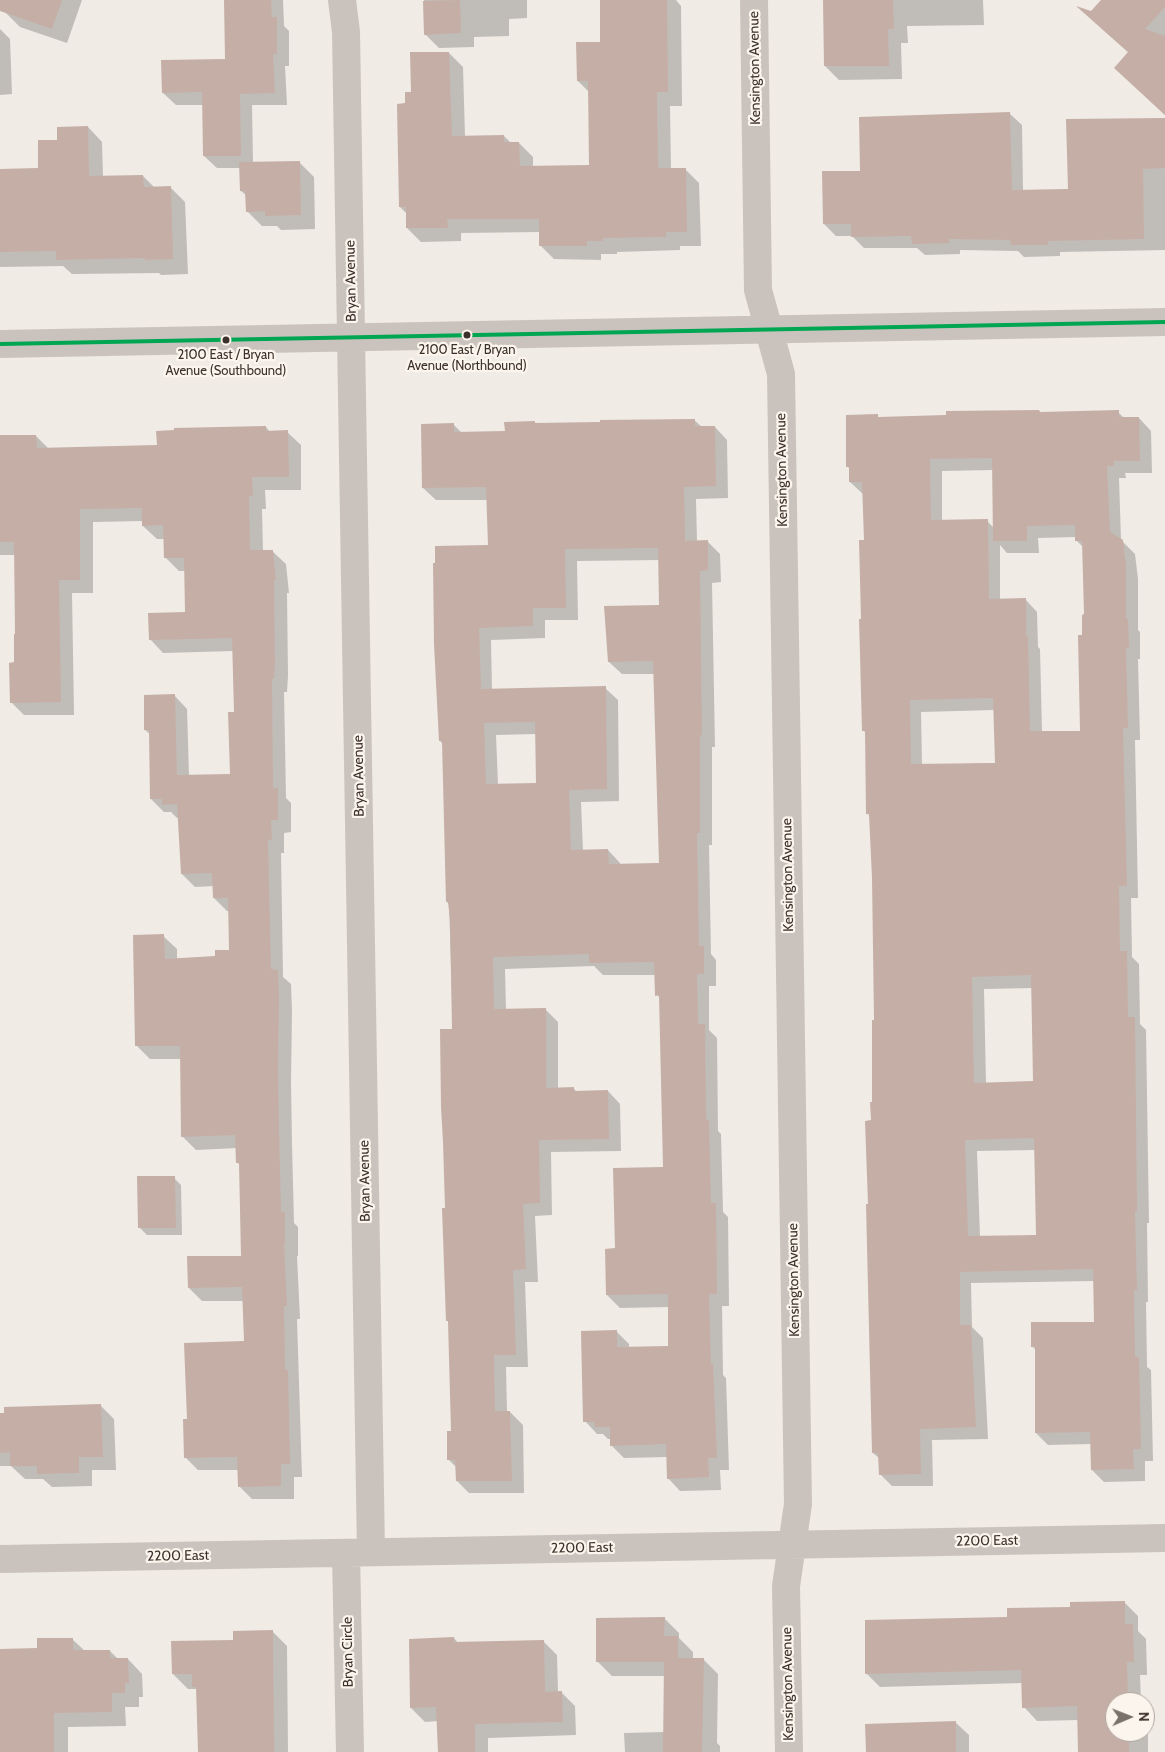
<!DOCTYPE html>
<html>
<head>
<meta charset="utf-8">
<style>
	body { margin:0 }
	#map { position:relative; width:1165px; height:1752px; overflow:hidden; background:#f0ebe5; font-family:Cabin,sans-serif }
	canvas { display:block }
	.north { position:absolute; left:1105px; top:1692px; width:50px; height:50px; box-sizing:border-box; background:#fcf5ed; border:1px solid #afa69f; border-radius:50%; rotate:89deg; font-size:14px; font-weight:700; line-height:20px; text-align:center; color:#3c302a }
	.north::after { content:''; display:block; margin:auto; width:18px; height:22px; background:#7b716b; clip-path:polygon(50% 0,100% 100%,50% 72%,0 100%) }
</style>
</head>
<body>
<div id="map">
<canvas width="1165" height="1752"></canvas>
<div class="north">N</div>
</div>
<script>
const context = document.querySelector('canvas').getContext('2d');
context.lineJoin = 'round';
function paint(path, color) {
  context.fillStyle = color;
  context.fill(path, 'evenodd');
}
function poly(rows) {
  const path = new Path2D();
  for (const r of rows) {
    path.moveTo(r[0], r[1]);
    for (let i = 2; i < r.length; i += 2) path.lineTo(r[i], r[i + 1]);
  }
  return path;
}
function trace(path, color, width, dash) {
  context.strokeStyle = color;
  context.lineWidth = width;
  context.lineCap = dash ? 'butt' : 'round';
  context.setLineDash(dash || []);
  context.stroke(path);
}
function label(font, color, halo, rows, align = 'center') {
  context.font = font + ' Cabin,sans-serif';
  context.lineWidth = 4.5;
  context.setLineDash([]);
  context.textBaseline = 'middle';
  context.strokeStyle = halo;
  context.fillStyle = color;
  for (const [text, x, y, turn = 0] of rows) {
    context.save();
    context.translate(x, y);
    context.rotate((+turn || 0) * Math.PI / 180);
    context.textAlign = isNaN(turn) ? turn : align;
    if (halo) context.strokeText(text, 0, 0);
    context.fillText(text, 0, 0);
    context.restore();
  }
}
paint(poly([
	[10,0,82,0,67,43,20,27,5,12],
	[225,0,283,0,284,26,289,31,289,66,285,66,287,105,252,105,253,163,299,162,314,177,315,229,281,230,277,226,262,226,247,211,247,196,241,191,240,168,217,168,204,156,203,105,176,105,163,93,226,60],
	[424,0,527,0,527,18,509,19,509,36,474,37,474,47,439,48,425,34],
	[601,0,676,0,681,6,682,106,670,106,671,169,685,169,699,183,701,246,680,246,680,250,617,252,617,254,601,254,601,260,554,259,540,245,540,232,461,233,461,241,421,242,407,228,407,214,400,207,407,104,412,93,449,53,463,67,465,137,504,136,511,143,519,143,533,157,533,167,590,166,589,92,578,81,602,43],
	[824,0,983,0,984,25,907,26,908,43,901,43,902,79,839,80,825,66],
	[1103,0,1165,1,1165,115,1115,68,1129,53,1092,20,1092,12],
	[0,29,10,39,12,94,0,95],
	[1010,114,1022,125,1023,191,1070,191,1165,119,1165,250,1060,252,1060,256,1024,257,1018,251,960,250,960,254,925,255,917,248,864,248,852,236,836,236,824,224,862,172],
	[88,127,102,142,103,177,143,176,155,188,170,187,185,202,188,274,161,275,159,273,72,274,63,266,0,267,0,170,40,169,58,141],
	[1039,411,1041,413,1118,412,1125,419,1139,418,1151,431,1152,473,1125,473,1126,478,1119,478,1121,540,1135,554,1138,579,1138,630,1140,632,1140,659,1138,659,1140,740,1135,740,1138,898,1131,898,1132,957,1139,964,1140,1024,1146,1030,1149,1223,1147,1223,1148,1302,1146,1302,1147,1367,1151,1370,1153,1461,1145,1461,1145,1481,1104,1482,1092,1470,1091,1444,1048,1445,1036,1433,1036,1350,1033,1347,1096,1323,1095,1281,971,1283,972,1327,983,1338,988,1439,932,1440,933,1486,892,1486,880,1474,879,1458,873,1453,869,1205,875,1022,873,878,870,816,867,813,866,733,863,730,863,620,866,541,863,494,850,482,850,469,847,466,877,416,880,418,948,417],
	[993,470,994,528,987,521,942,521,942,471],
	[1076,537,1076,540,1083,547,1085,616,1082,732,1042,732,1040,649,1038,647,1037,612,1025,599,1000,600,1000,545,1007,553,1039,553,1038,538],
	[995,710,997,763,922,765,921,712],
	[1032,988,1034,1082,986,1084,984,989],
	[1036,1150,1037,1236,980,1237,977,1151],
	[694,420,702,427,715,427,727,440,728,498,696,499,697,542,707,541,720,554,721,582,712,583,715,747,712,747,712,845,709,845,711,954,716,960,716,986,709,986,709,1030,717,1038,718,1131,721,1134,723,1212,728,1217,729,1306,722,1306,723,1375,726,1378,729,1470,720,1470,721,1490,680,1491,668,1478,667,1457,624,1458,611,1445,611,1439,608,1439,603,1434,597,1434,585,1421,616,1331,629,1344,629,1348,669,1347,669,1307,620,1308,607,1295,616,1250,664,1169,661,999,657,995,656,975,603,975,594,966,505,969,506,1010,546,1010,558,1022,558,1089,573,1088,577,1092,608,1091,620,1104,621,1151,551,1152,552,1215,535,1216,538,1282,525,1282,528,1367,506,1367,507,1412,510,1412,523,1425,524,1493,469,1493,457,1481,457,1468,449,1460,452,1432,449,1323,447,1320,446,1210,453,1030,449,904,447,902,443,744,440,741,490,546,488,500,436,500,423,488,453,424,462,433,506,432,535,423,537,425],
	[660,560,660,607,609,662,622,674,655,674,660,864,620,865,620,863,608,850,583,851,581,802,619,801,618,700,605,688,492,690,491,640,545,638,545,620,578,620,577,561],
	[536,734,538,784,498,785,496,735],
	[266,427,270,432,287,432,301,445,301,490,265,490,266,509,262,509,263,551,272,551,286,564,289,593,287,593,288,676,287,692,284,692,286,798,291,803,291,832,284,833,284,853,281,853,283,977,291,984,292,1012,291,1081,292,1144,294,1223,298,1227,298,1256,297,1256,300,1319,297,1319,302,1477,294,1477,294,1499,252,1499,239,1486,239,1470,198,1470,185,1457,188,1420,245,1342,243,1301,202,1301,189,1288,242,1257,241,1166,237,1162,237,1148,196,1150,182,1136,181,1059,150,1059,137,1046,163,936,177,949,177,959,216,957,230,951,229,911,227,911,214,898,214,886,195,887,182,874,179,817,177,818,171,812,164,812,151,799,150,734,145,730,174,695,187,709,189,776,231,775,235,713,234,651,163,653,150,639,186,614,185,571,179,571,165,557,165,539,157,539,143,526,143,521,93,522,93,593,72,593,74,715,24,715,11,702,17,635,15,555,0,555,0,437,36,436,49,449,158,446],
	[174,1178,181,1185,182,1235,147,1235,140,1228],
	[101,1406,114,1419,116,1470,92,1470,92,1486,52,1487,43,1479,25,1479,11,1466,0,1466,0,1415],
	[1124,1602,1138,1616,1138,1631,1146,1639,1147,1675,1140,1675,1141,1702,1115,1702,1115,1732,1145,1731,1148,1734,1148,1752,1079,1752,1079,1720,1037,1721,1024,1707,1023,1683,880,1687,867,1674,1008,1618,1072,1608],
	[664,1618,679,1633,679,1638,693,1652,693,1659,703,1659,718,1674,717,1743,720,1746,720,1752,625,1752,624,1733,665,1732,665,1676,612,1676,597,1661],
	[272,1631,287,1646,288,1752,199,1752,197,1690,196,1689,188,1689,173,1674,235,1641],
	[454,1638,459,1644,543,1641,557,1655,558,1692,561,1692,575,1706,576,1735,488,1738,488,1752,439,1752,438,1721,425,1722,411,1708],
	[72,1639,85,1651,110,1651,118,1659,128,1659,142,1674,143,1697,139,1697,139,1707,125,1707,126,1726,68,1727,68,1752,0,1752,0,1650,39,1649],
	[955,1722,969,1735,969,1752,867,1752]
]), '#0003');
paint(poly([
	[0,0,62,0,52,29,0,11],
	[224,0,271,0,272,17,277,17,277,54,273,54,275,93,240,94,241,156,203,156,202,92,162,93,161,60,225,59],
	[460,0,461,33,424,35,423,1],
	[600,0,667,0,668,92,657,92,658,168,686,168,687,232,666,232,666,237,603,238,603,241,587,241,587,246,539,246,539,219,447,219,448,228,406,228,406,207,399,207,397,104,405,103,405,92,411,92,410,52,449,52,452,136,504,135,504,142,519,142,520,166,589,165,588,81,577,81,576,42,600,42],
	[823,0,893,0,894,29,888,29,889,66,824,66],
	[1101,0,1165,0,1165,7,1145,29,1165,36,1165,115,1114,68,1128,52,1076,6,1091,11],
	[1010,112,1012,190,1068,189,1066,119,1165,118,1165,168,1143,169,1144,239,1048,241,1048,245,1011,245,1010,240,949,239,949,243,912,244,911,236,851,237,851,224,823,224,822,171,860,171,859,117],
	[88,126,89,176,143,175,144,187,171,186,173,259,145,260,145,258,56,260,56,251,0,252,0,169,38,168,38,140,57,140,57,127],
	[300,161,301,215,265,216,265,211,246,212,245,191,240,191,239,162],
	[1039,410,1040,412,1119,410,1119,417,1139,417,1140,461,1114,461,1114,466,1107,466,1110,532,1123,540,1126,566,1126,619,1128,619,1129,648,1126,648,1128,728,1123,728,1127,886,1119,886,1120,951,1127,951,1128,1017,1135,1017,1137,1211,1135,1211,1137,1290,1134,1290,1135,1357,1139,1357,1141,1449,1133,1449,1134,1469,1091,1470,1090,1432,1035,1433,1035,1347,1031,1347,1031,1322,1094,1322,1093,1269,960,1272,960,1325,971,1325,976,1427,920,1429,921,1474,879,1475,878,1453,872,1453,866,1204,868,1204,865,1121,871,1120,870,1102,872,1102,872,1020,874,1020,872,878,869,814,866,814,865,731,862,731,860,654,859,619,861,619,859,540,864,540,862,482,849,482,849,467,846,467,846,415,878,414,878,417,946,415,946,411],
	[992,458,993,541,1027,541,1027,526,1075,525,1075,541,1082,541,1084,614,1082,615,1082,635,1078,635,1080,731,1030,731,1028,636,1026,636,1026,598,989,599,988,519,931,520,930,459],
	[993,698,995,763,911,764,910,700],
	[1031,975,1033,1081,974,1083,972,977],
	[1034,1138,1036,1235,968,1236,965,1140],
	[695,419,695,426,715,426,716,486,684,487,685,541,708,540,708,570,700,571,702,735,700,735,700,833,697,833,699,946,704,946,704,974,697,974,698,1024,705,1024,706,1120,709,1120,711,1203,716,1203,717,1294,709,1294,711,1364,713,1364,717,1458,708,1458,709,1477,667,1479,666,1444,610,1446,610,1427,595,1427,594,1422,583,1422,581,1331,617,1330,617,1347,668,1346,668,1294,606,1295,605,1249,615,1248,613,1168,663,1167,659,995,655,996,654,962,589,963,589,954,493,957,494,1009,546,1008,546,1088,574,1087,574,1091,608,1090,609,1139,539,1140,540,1203,523,1204,526,1269,513,1270,516,1355,494,1355,495,1411,510,1411,512,1481,456,1481,455,1460,447,1460,447,1431,451,1431,448,1321,446,1321,442,1208,445,1208,443,1142,441,1107,440,1029,452,1029,450,920,448,902,446,902,442,741,439,741,434,644,433,563,435,563,435,546,488,545,486,487,422,488,421,424,454,423,454,432,505,431,504,422,535,421,535,423,600,422,600,420],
	[658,548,659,605,604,606,608,662,653,661,659,863,609,864,608,849,571,850,569,790,607,789,606,686,481,689,479,628,533,626,533,608,566,608,565,549],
	[535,722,536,783,486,784,484,723],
	[266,426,266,431,288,430,289,477,252,477,253,496,249,496,250,550,273,550,276,580,274,580,275,662,274,679,272,679,273,788,278,788,278,820,271,820,272,840,268,840,271,969,278,970,279,998,278,1067,279,1130,281,1212,285,1212,285,1243,284,1243,287,1306,284,1306,285,1370,288,1370,290,1464,281,1464,281,1486,238,1487,237,1457,184,1458,183,1419,187,1419,184,1343,244,1341,242,1287,188,1288,187,1256,241,1256,239,1163,236,1163,235,1135,181,1137,180,1046,135,1046,133,935,164,934,165,959,215,956,215,950,229,950,228,898,213,898,212,873,181,874,177,804,162,805,162,799,150,799,149,730,144,730,144,695,175,694,177,775,230,774,228,712,234,712,232,638,149,640,148,613,185,612,184,558,164,558,163,525,142,526,142,508,80,509,80,580,59,580,61,702,10,703,9,663,14,662,14,634,15,634,14,542,0,542,0,435,36,435,37,448,157,445,156,431,174,430,174,428],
	[137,1176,175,1176,176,1228,138,1228],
	[101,1404,103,1457,79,1457,79,1473,37,1474,37,1466,10,1466,10,1452,0,1453,0,1413,4,1413,4,1407],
	[1125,1601,1125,1624,1133,1624,1134,1662,1127,1662,1128,1702,1115,1702,1115,1732,1129,1732,1129,1752,1078,1752,1077,1706,1022,1708,1021,1670,865,1674,865,1620,1007,1617,1007,1608,1070,1607,1070,1602],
	[665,1617,664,1636,678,1636,678,1658,704,1658,702,1752,663,1752,664,1662,596,1662,596,1618],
	[273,1630,274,1752,198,1752,196,1687,192,1687,192,1674,172,1674,171,1641,233,1640,233,1631],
	[454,1637,454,1642,544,1640,545,1692,562,1691,563,1722,475,1724,475,1752,438,1752,436,1707,410,1708,409,1639],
	[37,1638,73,1638,73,1650,110,1650,110,1658,128,1658,129,1683,125,1683,125,1693,112,1693,112,1712,54,1713,54,1752,0,1752,0,1649,37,1648],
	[956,1721,956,1752,866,1752,865,1724]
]), '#c5aea6');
trace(poly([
	[342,0,346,32,371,1552],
	[754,0,758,290,781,374,798,1504,786,1586,789,1752],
	[0,344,1165,322],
	[346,1553,350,1752],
	[0,1559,1165,1538]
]), '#cac3bd', 28);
trace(poly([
	[0,344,1165,322]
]), '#00a651', 4);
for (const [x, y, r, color] of [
	[467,335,4.5,"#3c302a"],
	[226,340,4.5,"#3c302a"]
]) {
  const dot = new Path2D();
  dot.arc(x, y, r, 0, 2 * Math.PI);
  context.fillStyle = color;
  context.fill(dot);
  trace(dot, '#fcf5ed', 2);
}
label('13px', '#3c302a', '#fcf5ed', [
	["2100 East / Bryan",467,350],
	["Avenue (Northbound)",467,366],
	["2100 East / Bryan",226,355],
	["Avenue (Southbound)",226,371]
]);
label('14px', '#3c302a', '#fcf5ed', [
	["Kensington Avenue",755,68,-91],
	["Bryan Avenue",351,281,-91],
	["Kensington Avenue",782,470,-91],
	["Bryan Avenue",359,776,-91],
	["Kensington Avenue",788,875,-91],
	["Bryan Avenue",365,1181,-91],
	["Kensington Avenue",794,1280,-91],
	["2200 East",987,1541,-1],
	["2200 East",582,1548,-1],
	["2200 East",178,1556,-1],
	["Bryan Circle",348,1652,-91],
	["Kensington Avenue",788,1684,-91]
]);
</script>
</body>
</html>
